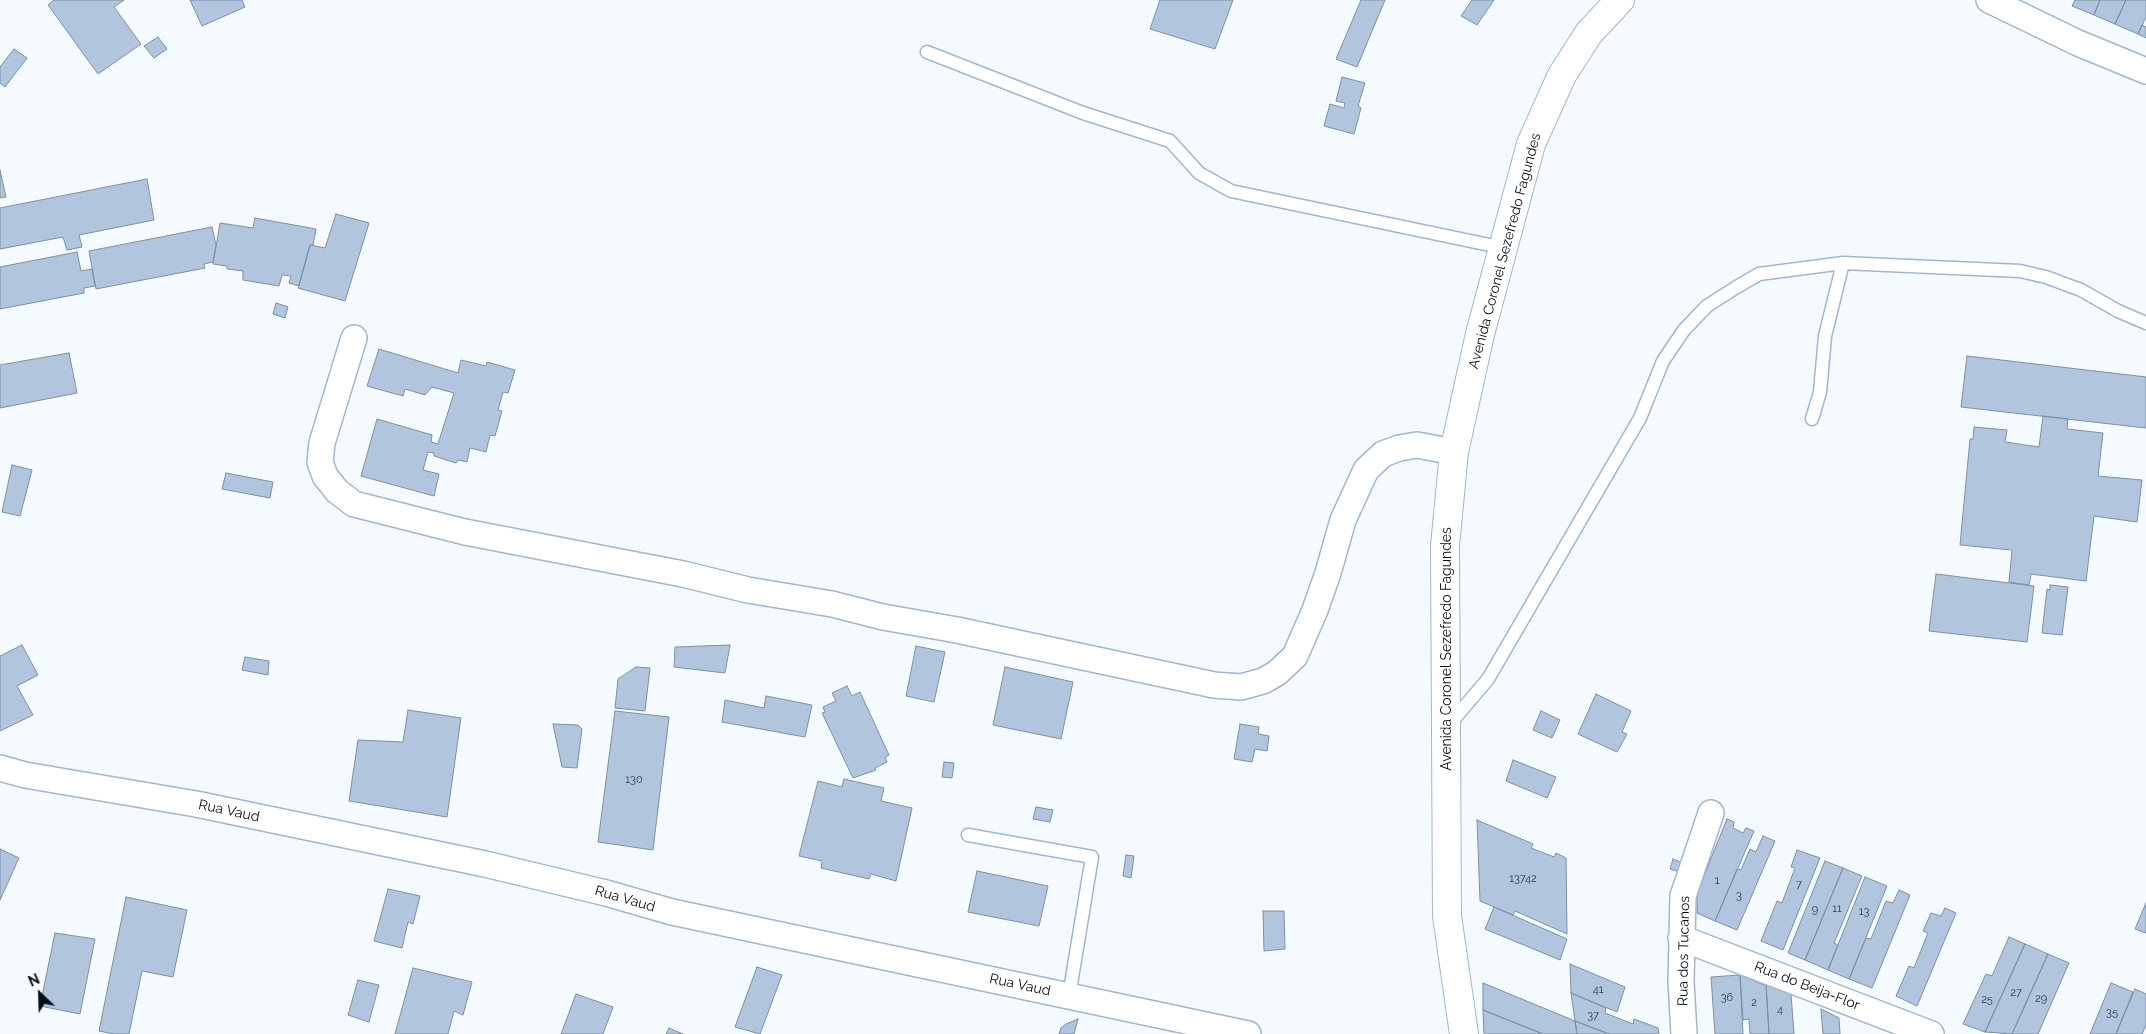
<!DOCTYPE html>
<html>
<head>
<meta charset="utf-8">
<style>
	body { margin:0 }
	#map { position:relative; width:2146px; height:1034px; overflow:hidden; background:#f5faff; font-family:Raleway,sans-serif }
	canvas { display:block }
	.north { position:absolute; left:15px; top:969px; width:50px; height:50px; -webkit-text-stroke:4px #fff; paint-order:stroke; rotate:336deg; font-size:14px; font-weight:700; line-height:20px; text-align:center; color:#060c14 }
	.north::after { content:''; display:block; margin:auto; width:18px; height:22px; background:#060c14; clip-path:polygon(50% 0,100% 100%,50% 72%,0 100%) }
</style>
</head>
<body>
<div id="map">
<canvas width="2146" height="1034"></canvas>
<div class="north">N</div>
</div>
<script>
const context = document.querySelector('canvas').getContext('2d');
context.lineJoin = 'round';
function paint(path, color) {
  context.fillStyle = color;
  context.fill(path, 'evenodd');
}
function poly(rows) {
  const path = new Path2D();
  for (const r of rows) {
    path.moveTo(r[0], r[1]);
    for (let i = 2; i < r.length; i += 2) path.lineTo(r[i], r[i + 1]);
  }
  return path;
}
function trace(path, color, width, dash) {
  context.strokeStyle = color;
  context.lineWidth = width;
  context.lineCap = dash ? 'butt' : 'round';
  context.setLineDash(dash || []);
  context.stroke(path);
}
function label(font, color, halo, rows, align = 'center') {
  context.font = font + ' Raleway,sans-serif';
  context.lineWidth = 5;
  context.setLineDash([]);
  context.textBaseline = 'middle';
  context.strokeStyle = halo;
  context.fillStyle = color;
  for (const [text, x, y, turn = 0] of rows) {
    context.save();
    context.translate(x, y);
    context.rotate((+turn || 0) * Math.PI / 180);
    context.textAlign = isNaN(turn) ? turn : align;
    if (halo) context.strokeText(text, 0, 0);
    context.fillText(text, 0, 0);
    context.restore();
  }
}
const building = poly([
	[54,0,124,0,114,7,141,44,98,74,48,5,54,0],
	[190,0,242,0,245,7,202,26,190,0],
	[1160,0,1233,0,1215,49,1150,29,1160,0],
	[1361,0,1385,0,1357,67,1336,59,1361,0],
	[1472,0,1494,0,1477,25,1461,16,1472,0],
	[2075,0,2100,0,2094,15,2072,6,2075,0],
	[2100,0,2126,0,2115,24,2094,15,2100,0],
	[2126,0,2146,0,2146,17,2138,34,2115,24,2126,0],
	[2142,25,2146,27,2146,38,2138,34,2142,25],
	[158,37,167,49,154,58,144,46,158,37],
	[14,49,27,58,5,87,0,83,0,67,14,49],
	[1342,77,1365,83,1358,106,1361,108,1354,134,1324,126,1330,104,1344,108,1345,103,1336,101,1342,77],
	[0,170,6,197,0,198,0,170],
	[147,179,154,220,79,235,82,247,67,250,63,237,0,249,0,208,147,179],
	[336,214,369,223,345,301,298,288,310,245,325,248,336,214],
	[255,218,316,229,313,245,310,245,299,286,289,283,291,276,282,275,279,286,243,280,243,271,227,269,227,266,213,264,220,223,253,228,255,218],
	[212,227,216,245,213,262,204,264,205,268,96,289,89,251,212,227],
	[77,252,81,271,92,269,95,286,84,288,84,293,0,309,0,267,77,252],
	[276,303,288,307,285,318,273,314,276,303],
	[379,349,458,373,461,360,486,366,487,362,515,370,508,393,503,392,498,410,502,411,495,436,490,435,486,452,470,448,467,462,458,460,456,463,434,456,434,453,428,452,423,470,439,474,434,496,361,476,377,419,432,435,431,442,438,444,454,393,432,387,425,395,405,389,403,396,367,386,379,349],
	[69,353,77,393,0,408,0,365,69,353],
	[1967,356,2146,377,2146,428,1961,407,1967,356],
	[2043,416,2068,419,2067,429,2103,433,2098,476,2142,480,2137,522,2094,516,2086,581,2031,574,2029,585,2009,582,2012,550,1960,545,1970,439,1973,439,1974,427,2007,430,2005,442,2039,447,2043,416],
	[12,465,32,470,20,516,2,512,12,465],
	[226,473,273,482,270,498,222,489,226,473],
	[1936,574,2034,586,2027,642,1929,631,1936,574],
	[2050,585,2068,587,2062,635,2042,633,2047,589,2050,590,2050,585],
	[22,645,38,675,17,686,33,715,0,731,0,656,22,645],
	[730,645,725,673,674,667,675,647,730,645],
	[916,646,945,652,934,702,906,696,916,646],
	[245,657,269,661,268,675,242,670,245,657],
	[636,667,650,668,645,711,615,708,618,679,636,667],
	[1005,667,1073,682,1061,739,993,725,1005,667],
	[847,686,852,696,860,692,889,755,885,757,887,762,875,768,876,770,853,778,822,713,825,712,823,707,836,701,832,693,847,686],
	[1596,694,1631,711,1622,732,1627,734,1617,752,1578,734,1596,694],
	[766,696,812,705,805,737,722,722,725,700,764,708,766,696],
	[408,710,461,718,447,817,349,801,358,740,403,742,408,710],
	[615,711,669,717,653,850,598,842,615,711],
	[1541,711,1560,720,1552,738,1533,730,1541,711],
	[553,724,578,725,582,729,577,768,562,767,553,724],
	[1240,724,1259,727,1258,734,1269,736,1267,751,1255,749,1252,762,1234,759,1240,724],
	[1513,760,1556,777,1547,798,1506,781,1513,760],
	[944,762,954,763,952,778,942,777,944,762],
	[844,779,884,788,881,801,912,808,896,881,871,874,869,879,821,868,822,861,799,856,818,781,842,787,844,779],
	[1036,807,1053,810,1050,822,1033,819,1036,807],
	[1727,819,1734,822,1733,828,1743,833,1746,828,1754,831,1715,921,1697,913,1697,893,1727,819],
	[1477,820,1533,844,1531,848,1554,857,1556,853,1566,858,1567,934,1515,911,1513,915,1480,901,1477,820],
	[1763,836,1775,841,1737,930,1715,921,1737,869,1741,870,1750,849,1756,852,1763,836],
	[0,849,19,858,0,900,0,849],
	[1797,850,1820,858,1783,950,1761,941,1777,901,1782,903,1795,868,1791,867,1797,850],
	[1126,855,1134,856,1131,878,1123,876,1126,855],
	[1673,859,1683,863,1680,872,1670,869,1673,859],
	[1825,861,1843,868,1805,960,1788,953,1825,861],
	[1843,868,1862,876,1834,943,1838,945,1828,970,1805,960,1843,868],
	[977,871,1048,886,1039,926,968,912,977,871],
	[1865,877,1887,886,1849,979,1828,970,1865,877],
	[388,889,420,896,413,924,408,922,402,948,374,941,388,889],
	[1899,890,1910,895,1872,988,1849,979,1866,938,1871,939,1886,901,1893,903,1899,890],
	[126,897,187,910,173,977,142,971,129,1034,114,1034,99,1031,126,897],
	[2146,903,2146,933,2135,929,2146,903],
	[1494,907,1567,939,1560,960,1485,929,1494,907],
	[1945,908,1956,913,1917,1006,1896,996,1909,966,1914,968,1928,933,1923,931,1931,913,1941,916,1945,908],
	[1263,911,1284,911,1285,949,1264,951,1263,911],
	[55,933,95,939,80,1014,40,1006,55,933],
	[2009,937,2025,944,1985,1032,1963,1024,1986,974,1992,976,2009,937],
	[2025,944,2048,954,2012,1034,1985,1032,2025,944],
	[2048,954,2069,963,2038,1034,2012,1034,2048,954],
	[1570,964,1625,987,1617,1012,1571,993,1570,964],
	[757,967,782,975,760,1034,735,1027,757,967],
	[413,968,472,982,463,1015,454,1011,448,1034,395,1034,413,968],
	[1740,974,1766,986,1769,1034,1750,1034,1749,1019,1743,1020,1740,974],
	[1740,975,1743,1034,1715,1034,1711,977,1740,975],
	[358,980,379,985,369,1022,348,1015,358,980],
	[1483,983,1575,1021,1577,1034,1543,1034,1483,1010,1483,983],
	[1766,983,1791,994,1794,1034,1769,1034,1766,983],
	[2111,983,2133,992,2116,1034,2090,1034,2111,983],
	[2135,989,2146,994,2146,1025,2142,1034,2116,1034,2135,989],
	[1571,993,1606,1008,1605,1013,1633,1024,1634,1019,1658,1028,1659,1034,1609,1034,1575,1021,1571,993],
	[576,994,613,1007,603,1034,561,1034,576,994],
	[1821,1009,1839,1018,1840,1034,1823,1034,1821,1009],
	[1483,1010,1543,1034,1484,1034,1483,1010],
	[1078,1019,1074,1034,1059,1034,1061,1028,1066,1024,1078,1019],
	[1575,1021,1609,1034,1577,1034,1575,1021],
	[669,1028,683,1034,666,1034,669,1028]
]);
paint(building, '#b1c6de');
trace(building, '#7b8fa6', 1);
const service = poly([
	[927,52,1083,113,1170,141,1199,173,1231,191,1504,248],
	[1812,419,1820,392,1825,336,1843,263],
	[1449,725,1488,679,1640,418,1663,361,1684,330,1707,306,1735,288,1759,274,1843,263,2020,271,2046,277,2081,290,2118,311,2146,323],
	[968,835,1092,857,1069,996]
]);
const minor = poly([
	[1989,0,2078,43,2146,71],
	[354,338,322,443,320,462,325,476,337,491,354,504,465,532,683,574,748,590,832,604,883,617,957,630,1214,685,1241,687,1263,681,1277,673,1295,656,1315,610,1328,573,1343,520,1366,470,1383,454,1399,448,1417,445,1454,452],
	[0,768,25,775,196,804,485,864,606,893,672,912,1248,1034],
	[1681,938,1931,1034],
	[1684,1034,1681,981,1683,896,1711,813]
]);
const secondary = poly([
	[1464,1034,1447,916,1445,546,1454,452,1480,334,1531,144,1562,75,1589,33,1620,0]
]);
trace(service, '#a1b6ce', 15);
trace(minor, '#a1b6ce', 28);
trace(secondary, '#a1b6ce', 30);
trace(service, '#fff', 12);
trace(minor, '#fff', 25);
trace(secondary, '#fff', 28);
label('11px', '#313a46', null, [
	["130",634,780],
	["13742",1523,879],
	["1",1717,881],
	["7",1799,885],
	["3",1739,896],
	["11",1837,909],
	["9",1815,910],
	["13",1864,912],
	["41",1598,990],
	["27",2016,993],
	["36",1727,998],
	["29",2041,999],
	["25",1987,1000],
	["2",1754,1003],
	["4",1780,1010],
	["35",2112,1013],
	["37",1593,1016]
]);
label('14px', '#060c14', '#fff', [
	["Avenida Coronel Sezefredo Fagundes",1505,251,-75],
	["Avenida Coronel Sezefredo Fagundes",1447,649,-90],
	["Rua Vaud",229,811,12],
	["Rua Vaud",625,899,16],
	["Rua dos Tucanos",1684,951,-89],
	["Rua Vaud",1020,985,12],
	["Rua do Beija-Flor",1807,986,21]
]);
</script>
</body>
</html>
